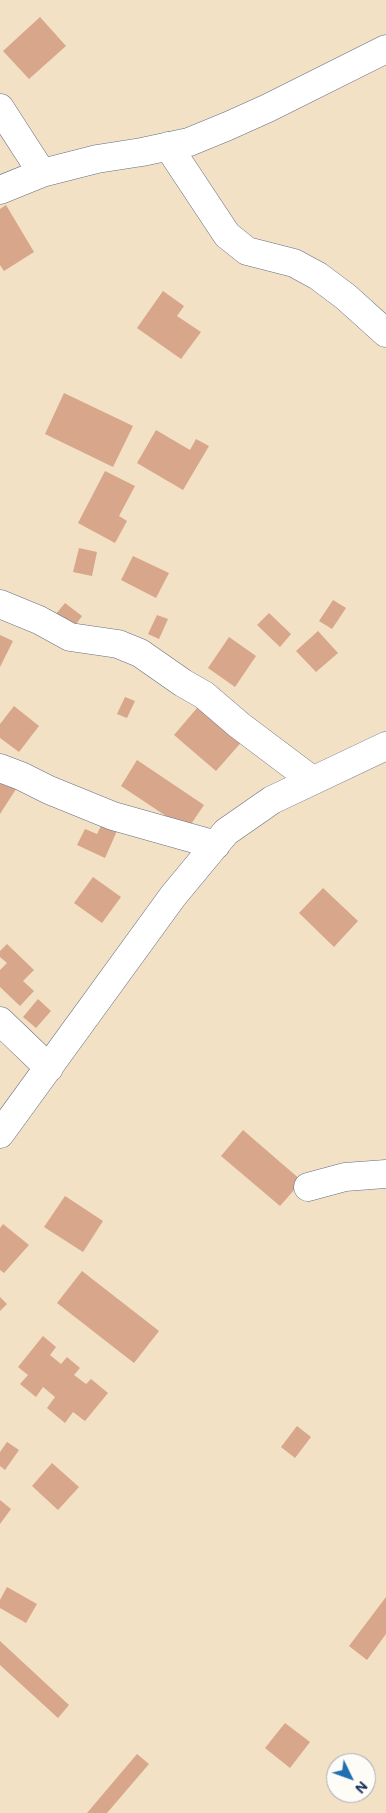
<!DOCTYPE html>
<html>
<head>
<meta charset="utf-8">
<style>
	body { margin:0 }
	#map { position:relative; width:386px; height:1813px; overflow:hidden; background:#f2e1c4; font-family:Mali,sans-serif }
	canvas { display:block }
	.north { position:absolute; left:326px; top:1753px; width:50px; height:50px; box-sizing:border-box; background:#fdfcf7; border:1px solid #a3aaba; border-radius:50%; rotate:132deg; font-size:14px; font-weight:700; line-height:20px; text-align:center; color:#1b2f5e }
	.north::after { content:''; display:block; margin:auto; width:18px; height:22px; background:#1f6fb2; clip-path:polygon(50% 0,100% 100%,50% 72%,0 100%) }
</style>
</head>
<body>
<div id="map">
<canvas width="386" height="1813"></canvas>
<div class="north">N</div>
</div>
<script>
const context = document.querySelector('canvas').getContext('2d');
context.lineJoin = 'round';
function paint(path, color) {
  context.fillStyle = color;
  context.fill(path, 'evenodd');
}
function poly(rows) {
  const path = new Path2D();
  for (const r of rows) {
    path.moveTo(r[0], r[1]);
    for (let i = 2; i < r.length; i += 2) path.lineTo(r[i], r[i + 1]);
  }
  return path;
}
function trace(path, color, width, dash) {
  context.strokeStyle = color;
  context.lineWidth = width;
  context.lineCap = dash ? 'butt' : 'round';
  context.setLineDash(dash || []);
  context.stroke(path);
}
paint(poly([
	[40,17,66,46,29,79,3,51],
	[6,205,34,252,4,271,0,265,0,209],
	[163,291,184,306,177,316,201,332,181,359,137,328],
	[64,393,133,426,113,467,45,434],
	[156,430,190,450,196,439,209,446,183,490,137,463],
	[105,471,135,486,119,516,127,521,115,543,78,523],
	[79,548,97,552,92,576,73,572],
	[133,556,169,573,156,598,121,580],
	[333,600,346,608,332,629,319,621],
	[65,603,82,616,69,634,51,620],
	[269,613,291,634,280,647,257,625],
	[157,615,168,619,159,639,148,634],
	[318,631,338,653,316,672,296,651],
	[0,635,13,641,0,667],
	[229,637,256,656,235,687,208,668],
	[125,697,135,701,127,718,117,714],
	[203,701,245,738,216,771,174,735],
	[14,706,39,726,19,752,0,738,0,724],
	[137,760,204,805,187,830,121,786],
	[0,779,16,789,0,814],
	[102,824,117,831,105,858,77,845,85,829,97,834],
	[93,877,121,897,102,923,74,903],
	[323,888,358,921,334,947,299,913],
	[7,944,34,970,23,981,34,991,20,1006,0,987,0,970,7,963,0,957,0,951],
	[38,999,51,1011,36,1028,23,1017],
	[243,1130,302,1181,280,1206,221,1156],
	[65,1196,103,1221,83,1252,44,1227],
	[3,1224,29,1245,4,1273,0,1270,0,1228],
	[82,1271,159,1331,134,1363,57,1303],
	[0,1297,7,1304,0,1311],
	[43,1336,56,1347,50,1355,61,1364,67,1357,80,1368,74,1375,86,1384,91,1379,108,1393,85,1421,73,1412,65,1423,47,1408,55,1397,43,1387,36,1397,20,1384,28,1375,18,1367],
	[297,1426,311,1437,295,1458,281,1447],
	[7,1442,19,1450,5,1470,0,1466,0,1452],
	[52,1463,79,1487,58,1510,32,1486],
	[0,1500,11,1509,0,1524],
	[7,1587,37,1604,26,1623,0,1608,0,1600],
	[386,1597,386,1634,367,1660,349,1646],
	[0,1641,69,1705,58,1718,0,1665],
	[285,1723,310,1742,290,1768,265,1748],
	[137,1754,149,1764,107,1813,87,1813]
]), '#d8a68a');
const street = poly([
	[0,108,42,173],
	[168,146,227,235,247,251,294,263,318,276,346,297,386,333],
	[0,190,42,173,97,159,142,152,189,142,228,126,268,108,386,49],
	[0,604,39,620,70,637,118,644,140,653,183,683,204,695,239,725,312,780],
	[0,768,21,776,49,790,113,816,216,845],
	[0,1021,49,1068],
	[0,1134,173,896,226,832,272,800,386,746],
	[308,1187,345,1177,386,1174]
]);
trace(street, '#666d82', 29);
trace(street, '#fff', 28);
</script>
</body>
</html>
